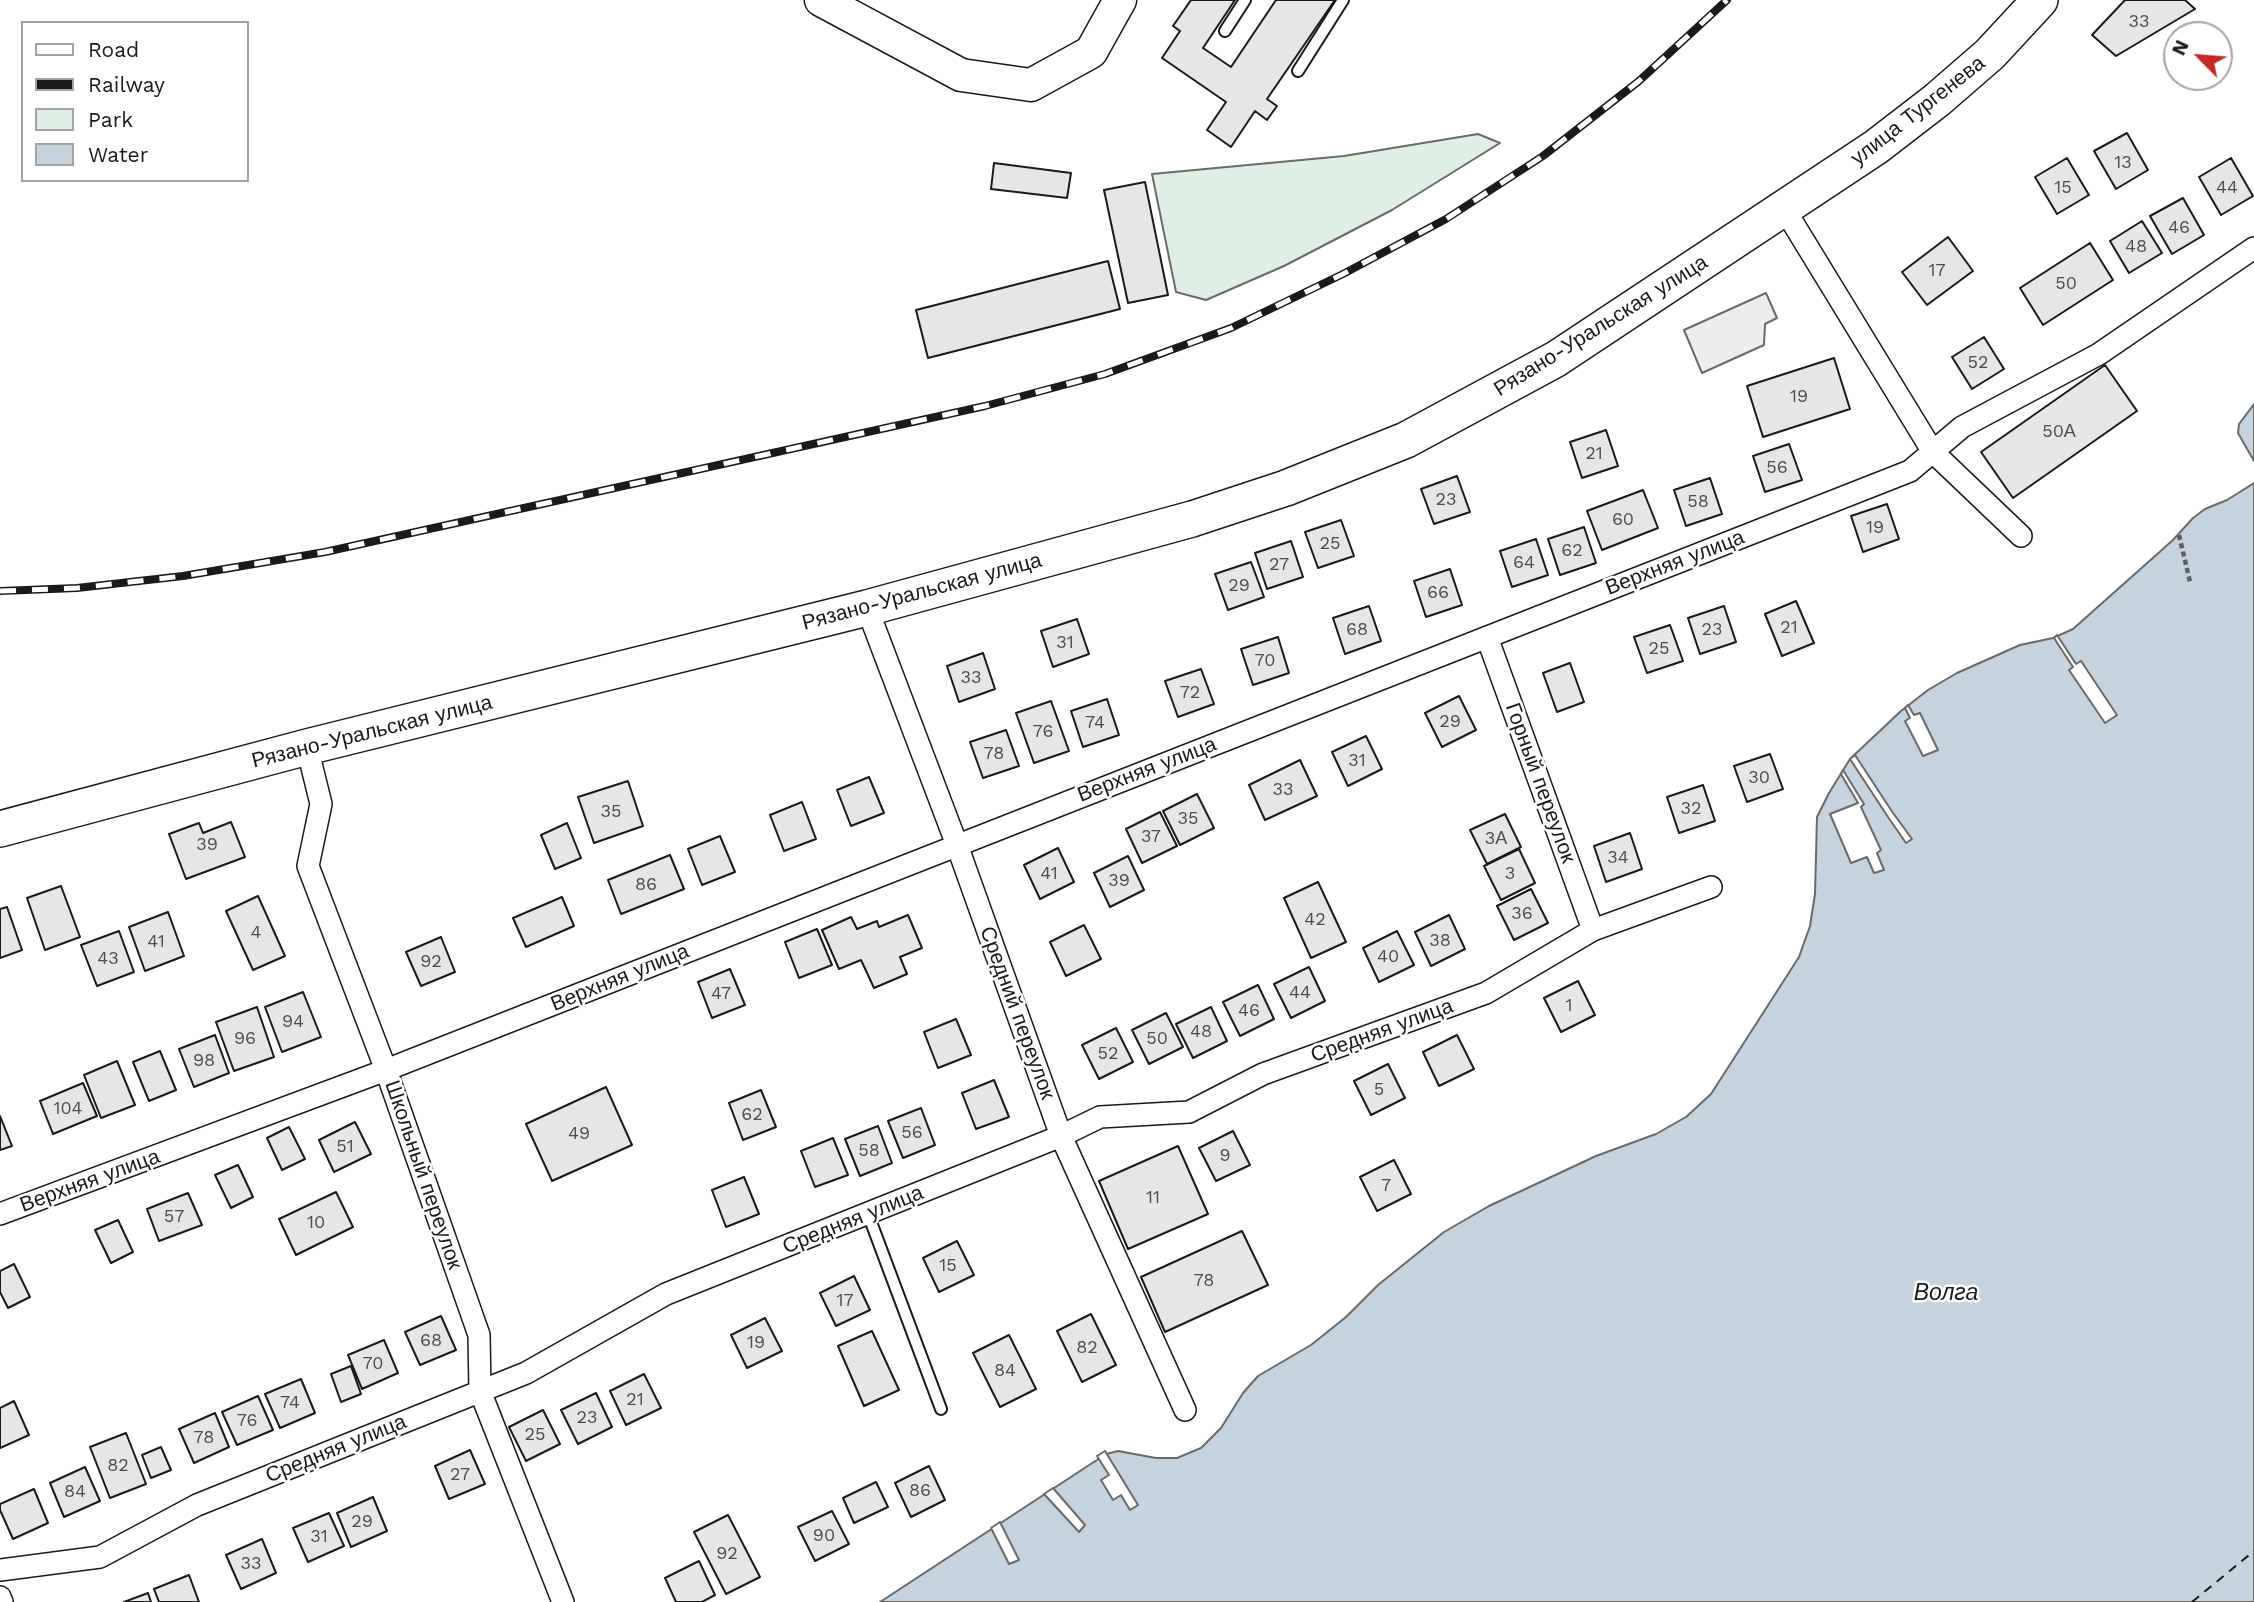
<!DOCTYPE html>
<html>
<head>
<meta charset="utf-8">
<style>
	body { margin:0 }
	#map { position:relative; width:2254px; height:1602px; overflow:hidden; background:#fff; font-family:"Work Sans",sans-serif }
	canvas { display:block }
	.legend { position:absolute; left:21px; top:21px; width:228px; height:161px; box-sizing:border-box; background:#fff; border:2px solid #a3a3a3; margin:0; padding:9px 12px; list-style:none; font-size:21px; color:#1a1a1a }
	.legend li { display:flex; align-items:center; gap:14px; height:35px }
	.legend b { width:35px; border:2px solid #a3a3a3 }
	.north { position:absolute; left:2163px; top:21px; width:70px; height:70px; box-sizing:border-box; background:#fff; border:2px solid #a3a3a3; border-radius:50%; rotate:295deg; font-size:19px; font-weight:700; line-height:28px; text-align:center; color:#1a1a1a }
	.north::after { content:''; display:block; margin:auto; width:24px; height:32px; background:#c62828; clip-path:polygon(50% 0,100% 100%,50% 72%,0 100%) }
</style>
</head>
<body>
<div id="map">
<canvas width="2254" height="1602"></canvas>
<ul class="legend">
<li><b style="height:9px;background:#fff"></b>Road</li>
<li><b style="height:9px;background:#1a1a1a"></b>Railway</li>
<li><b style="height:19px;background:#e0efe3"></b>Park</li>
<li><b style="height:19px;background:#c6d2dc"></b>Water</li>
</ul>
<div class="north">N</div>
</div>
<script>
const context = document.querySelector('canvas').getContext('2d');
context.lineJoin = 'round';
function paint(path, color) {
  context.fillStyle = color;
  context.fill(path, 'evenodd');
}
function poly(rows) {
  const path = new Path2D();
  for (const r of rows) {
    path.moveTo(r[0], r[1]);
    for (let i = 2; i < r.length; i += 2) path.lineTo(r[i], r[i + 1]);
  }
  return path;
}
function trace(path, color, width, dash) {
  context.strokeStyle = color;
  context.lineWidth = width;
  context.lineCap = dash ? 'butt' : 'round';
  context.setLineDash(dash || []);
  context.stroke(path);
}
function label(font, color, halo, rows, align = 'center') {
  context.font = font + ' "Work Sans",sans-serif';
  context.lineWidth = 5;
  context.setLineDash([]);
  context.textBaseline = 'middle';
  context.strokeStyle = halo;
  context.fillStyle = color;
  for (const [text, x, y, turn = 0] of rows) {
    context.save();
    context.translate(x, y);
    context.rotate((+turn || 0) * Math.PI / 180);
    context.textAlign = isNaN(turn) ? turn : align;
    if (halo) context.strokeText(text, 0, 0);
    context.fillText(text, 0, 0);
    context.restore();
  }
}
const green = poly([
	[1478,134,1500,143,1392,210,1284,266,1206,300,1176,292,1152,174,1344,156,1478,134]
]);
paint(green, '#e0efe3');
trace(green, '#6a6a6a', 2);
const parking = poly([
	[1766,293,1777,318,1765,324,1764,345,1702,373,1684,330,1766,293]
]);
paint(parking, '#ededed');
trace(parking, '#6a6a6a', 2);
const water = poly([
	[2254,404,2254,461,2238,433,2239,424,2254,404],
	[2254,483,2254,1602,880,1602,1106,1454,1118,1451,1156,1458,1177,1458,1201,1448,1221,1428,1243,1393,1258,1376,1311,1345,1346,1317,1378,1285,1444,1232,1489,1206,1596,1156,1656,1134,1686,1117,1711,1094,1799,957,1810,926,1815,894,1817,817,1829,793,1850,759,1901,711,1928,690,1957,673,2020,645,2053,638,2073,629,2173,540,2193,518,2205,509,2227,500,2254,483]
]);
paint(water, '#c6d2dc');
trace(water, '#6a6a6a', 2);
const pier = poly([
	[2057,635,2076,664,2081,661,2117,715,2105,723,2069,670,2073,667,2054,638,2057,635],
	[1908,705,1914,715,1920,713,1938,750,1923,756,1905,721,1910,718,1905,708,1908,705],
	[1855,755,1893,813,1912,839,1906,843,1888,817,1850,759,1855,755],
	[1843,770,1864,804,1861,807,1881,850,1877,853,1884,870,1874,873,1867,857,1851,863,1830,814,1858,803,1841,774,1843,770],
	[1105,1451,1138,1505,1130,1510,1121,1495,1113,1500,1101,1480,1109,1475,1097,1456,1105,1451],
	[1053,1488,1085,1525,1079,1532,1044,1494,1053,1488],
	[1000,1522,1019,1560,1009,1564,991,1528,1000,1522]
]);
paint(pier, '#fff');
trace(pier, '#6a6a6a', 2);
trace(poly([
	[2192,1602,2254,1551]
]), '#1a1a1a', 2, [9, 7]);
const building = poly([
	[1191,0,1235,0,1203,48,1231,67,1276,0,1335,0,1267,99,1277,106,1267,120,1255,111,1231,147,1207,130,1226,102,1162,58,1180,31,1173,26,1191,0],
	[2125,0,2185,0,2195,9,2116,56,2092,35,2125,0],
	[2127,133,2148,170,2116,189,2094,151,2127,133],
	[2067,158,2089,195,2057,214,2035,177,2067,158],
	[2231,158,2253,196,2221,215,2199,177,2231,158],
	[994,163,1071,173,1067,198,991,189,994,163],
	[1145,182,1168,295,1128,303,1104,190,1145,182],
	[2183,198,2204,235,2172,254,2150,216,2183,198],
	[2142,221,2162,253,2129,273,2110,241,2142,221],
	[1948,237,1973,271,1927,305,1902,272,1948,237],
	[2090,243,2113,280,2043,325,2020,288,2090,243],
	[1108,261,1120,309,928,358,916,310,1108,261],
	[1984,337,2004,369,1972,389,1952,357,1984,337],
	[1834,358,1850,409,1763,437,1747,386,1834,358],
	[2105,365,2137,411,2013,498,1981,452,2105,365],
	[1606,430,1618,466,1582,478,1570,442,1606,430],
	[1789,444,1802,480,1765,492,1753,456,1789,444],
	[1457,476,1470,512,1434,524,1421,489,1457,476],
	[1710,478,1722,514,1686,526,1674,490,1710,478],
	[1643,490,1658,528,1602,550,1587,511,1643,490],
	[1887,504,1899,539,1863,552,1851,516,1887,504],
	[1341,520,1354,556,1318,568,1305,532,1341,520],
	[1584,527,1596,563,1560,575,1548,539,1584,527],
	[1536,539,1548,575,1512,587,1500,551,1536,539],
	[1291,541,1303,577,1267,589,1255,553,1291,541],
	[1251,562,1264,597,1228,610,1215,574,1251,562],
	[1450,569,1462,605,1426,617,1414,581,1450,569],
	[1796,601,1814,643,1782,656,1765,614,1796,601],
	[1369,606,1381,641,1345,654,1333,618,1369,606],
	[1724,606,1736,642,1700,654,1688,618,1724,606],
	[1077,619,1089,654,1053,667,1041,631,1077,619],
	[1670,625,1683,661,1647,673,1634,637,1670,625],
	[1278,637,1289,673,1253,685,1241,649,1278,637],
	[983,653,995,689,959,702,947,666,983,653],
	[1570,663,1584,702,1557,712,1543,673,1570,663],
	[1201,669,1214,704,1178,717,1165,681,1201,669],
	[1459,696,1476,730,1442,747,1425,713,1459,696],
	[1107,699,1119,735,1083,747,1071,711,1107,699],
	[1051,701,1069,751,1034,763,1016,713,1051,701],
	[1006,730,1019,766,983,778,970,742,1006,730],
	[1366,736,1382,769,1348,786,1332,752,1366,736],
	[1770,754,1783,789,1747,802,1734,766,1770,754],
	[1300,760,1317,796,1265,820,1249,785,1300,760],
	[869,777,884,813,851,826,837,790,869,777],
	[628,781,643,826,594,843,578,797,628,781],
	[1703,785,1715,821,1679,833,1667,797,1703,785],
	[1197,794,1214,828,1180,845,1163,811,1197,794],
	[802,802,816,839,784,851,770,815,802,802],
	[1160,812,1177,846,1142,863,1126,829,1160,812],
	[1505,814,1521,847,1487,864,1470,830,1505,814],
	[231,822,245,857,186,879,169,834,199,823,203,833,231,822],
	[567,823,581,858,555,869,541,835,567,823],
	[1630,833,1642,869,1606,882,1594,846,1630,833],
	[720,836,735,872,702,885,688,849,720,836],
	[1058,848,1074,882,1040,899,1024,865,1058,848],
	[1519,849,1535,883,1501,900,1484,866,1519,849],
	[670,855,684,889,621,914,608,880,670,855],
	[1128,856,1144,890,1110,907,1094,873,1128,856],
	[1318,882,1346,942,1311,958,1284,898,1318,882],
	[61,886,80,937,45,950,27,898,61,886],
	[1531,889,1548,923,1514,940,1497,906,1531,889],
	[258,896,285,956,253,970,226,911,258,896],
	[562,897,574,926,526,947,513,918,562,897],
	[7,907,22,950,0,958,0,909,7,907],
	[168,912,184,956,145,971,129,927,168,912],
	[908,915,922,948,900,957,907,974,874,988,861,960,839,969,822,930,851,917,857,929,877,921,879,927,908,915],
	[1449,915,1465,949,1431,966,1415,932,1449,915],
	[1084,925,1101,959,1066,976,1050,942,1084,925],
	[817,929,832,965,799,978,785,942,817,929],
	[119,931,134,972,97,986,81,945,119,931],
	[1397,931,1414,965,1379,982,1363,948,1397,931],
	[441,937,455,972,421,986,406,952,441,937],
	[1309,967,1325,1001,1291,1018,1274,984,1309,967],
	[730,969,745,1005,712,1018,698,982,730,969],
	[1578,981,1595,1015,1561,1032,1544,998,1578,981],
	[1258,985,1274,1019,1240,1036,1223,1002,1258,985],
	[303,992,321,1037,282,1052,265,1007,303,992],
	[257,1007,274,1057,234,1071,216,1022,257,1007],
	[1211,1007,1227,1041,1193,1058,1176,1024,1211,1007],
	[1166,1013,1183,1047,1149,1064,1132,1030,1166,1013],
	[956,1019,971,1055,938,1068,924,1032,956,1019],
	[1116,1028,1133,1062,1099,1079,1082,1045,1116,1028],
	[215,1035,229,1073,194,1087,179,1049,215,1035],
	[1457,1035,1474,1069,1439,1086,1423,1052,1457,1035],
	[160,1051,176,1090,149,1101,133,1062,160,1051],
	[117,1061,135,1105,101,1118,84,1075,117,1061],
	[1388,1064,1405,1098,1371,1115,1354,1081,1388,1064],
	[994,1080,1009,1117,976,1129,962,1093,994,1080],
	[83,1083,97,1116,53,1134,40,1101,83,1083],
	[606,1087,632,1145,552,1181,526,1124,606,1087],
	[761,1090,776,1127,743,1140,729,1103,761,1090],
	[921,1108,935,1145,903,1158,888,1121,921,1108],
	[0,1116,12,1146,0,1150,0,1116],
	[355,1122,371,1154,334,1172,319,1140,355,1122],
	[878,1126,892,1163,860,1176,845,1139,878,1126],
	[289,1127,305,1159,282,1170,267,1138,289,1127],
	[1233,1131,1250,1165,1216,1181,1199,1148,1233,1131],
	[833,1138,848,1175,815,1187,801,1151,833,1138],
	[1178,1146,1208,1214,1128,1249,1099,1181,1178,1146],
	[1394,1160,1411,1194,1377,1211,1360,1177,1394,1160],
	[238,1165,253,1197,231,1208,215,1175,238,1165],
	[744,1177,759,1214,726,1227,712,1190,744,1177],
	[336,1192,353,1227,296,1255,279,1219,336,1192],
	[188,1193,202,1225,159,1241,147,1209,188,1193],
	[118,1220,133,1252,111,1263,95,1230,118,1220],
	[1242,1231,1268,1285,1165,1332,1141,1277,1242,1231],
	[957,1241,974,1275,939,1292,923,1258,957,1241],
	[14,1264,30,1297,8,1308,0,1292,0,1271,14,1264],
	[854,1276,870,1310,836,1326,820,1293,854,1276],
	[1091,1314,1116,1365,1082,1382,1057,1331,1091,1314],
	[441,1316,456,1350,420,1365,405,1332,441,1316],
	[765,1318,782,1351,747,1368,731,1335,765,1318],
	[872,1331,899,1390,864,1406,838,1346,872,1331],
	[1009,1335,1036,1389,1000,1407,973,1353,1009,1335],
	[384,1340,398,1373,362,1389,348,1355,384,1340],
	[351,1366,361,1394,341,1402,331,1374,351,1366],
	[644,1374,661,1408,626,1425,610,1391,644,1374],
	[301,1379,315,1413,280,1428,265,1394,301,1379],
	[596,1393,612,1427,578,1444,561,1410,596,1393],
	[258,1396,273,1430,237,1445,222,1412,258,1396],
	[14,1401,29,1435,0,1448,0,1408,14,1401],
	[543,1410,560,1444,526,1461,509,1427,543,1410],
	[215,1413,229,1447,194,1463,179,1429,215,1413],
	[126,1433,146,1484,110,1498,90,1447,126,1433],
	[161,1447,171,1470,151,1478,142,1455,161,1447],
	[470,1450,485,1484,449,1499,435,1466,470,1450],
	[929,1466,945,1500,911,1517,895,1483,929,1466],
	[85,1467,100,1501,64,1517,50,1483,85,1467],
	[876,1482,888,1507,854,1523,843,1498,876,1482],
	[34,1489,48,1523,13,1539,0,1510,0,1504,34,1489],
	[373,1497,387,1531,351,1547,337,1513,373,1497],
	[832,1511,849,1544,815,1561,798,1527,832,1511],
	[329,1513,344,1546,308,1562,293,1528,329,1513],
	[728,1515,760,1577,726,1594,694,1532,728,1515],
	[262,1539,276,1573,241,1589,226,1555,262,1539],
	[699,1561,715,1595,702,1602,676,1602,665,1578,699,1561],
	[189,1575,199,1602,159,1602,154,1589,189,1575],
	[148,1593,151,1602,124,1602,148,1593]
]);
paint(building, '#e6e6e6');
trace(building, '#1a1a1a', 2);
const lane = poly([
	[1225,31,1245,0],
	[1298,71,1343,0],
	[868,1214,941,1409]
]);
const street = poly([
	[1785,210,1933,452,2021,536],
	[867,608,957,845,1061,1136,1185,1410],
	[1487,637,1593,930],
	[307,747,321,804,308,866,386,1070,479,1335,480,1391,563,1602],
	[0,1214,386,1070,1910,471,1962,427,2099,354,2254,248],
	[0,1570,100,1557,197,1505,526,1373,666,1294,1061,1136,1100,1117,1189,1112,1263,1074,1486,993,1593,930,1711,887],
	[0,1597,2,1602]
]);
const secondary = poly([
	[821,0,961,75,1031,85,1091,52,1120,0]
]);
const primary = poly([
	[0,829,307,747,867,608,1192,519,1286,488,1406,440,1556,359,1876,147,1937,100,1990,54,2040,0]
]);
trace(lane, '#1a1a1a', 14);
trace(street, '#1a1a1a', 24);
trace(secondary, '#1a1a1a', 35);
trace(primary, '#1a1a1a', 38);
trace(poly([
	[2179,535,2190,582]
]), '#5f5f5f', 4.5, [5, 3.5]);
trace(lane, '#fff', 10);
trace(street, '#fff', 21);
trace(secondary, '#fff', 32);
trace(primary, '#fff', 35);
const rail = poly([
	[0,591,77,588,183,576,325,552,985,406,1105,374,1231,328,1343,274,1446,219,1543,156,1639,81,1727,0]
]);
trace(rail, '#1a1a1a', 8);
trace(rail, '#fff', 5, [16]);
label('18px', '#4d4d4d', null, [
	["33",2139,22],
	["13",2123,163],
	["15",2063,188],
	["44",2227,188],
	["46",2179,228],
	["48",2136,247],
	["17",1937,271],
	["50",2066,284],
	["52",1978,363],
	["19",1799,397],
	["50А",2059,432],
	["21",1594,454],
	["56",1777,468],
	["23",1446,500],
	["58",1698,502],
	["60",1623,520],
	["19",1875,528],
	["25",1330,544],
	["62",1572,551],
	["64",1524,563],
	["27",1279,565],
	["29",1239,586],
	["66",1438,593],
	["21",1789,628],
	["68",1357,630],
	["23",1712,630],
	["31",1065,643],
	["25",1659,649],
	["70",1265,661],
	["33",971,678],
	["72",1190,693],
	["29",1450,722],
	["74",1095,723],
	["76",1043,732],
	["78",994,754],
	["31",1357,761],
	["30",1759,778],
	["33",1283,790],
	["32",1691,809],
	["35",611,812],
	["35",1188,819],
	["37",1151,837],
	["3А",1496,839],
	["39",207,845],
	["34",1618,858],
	["41",1049,874],
	["3",1510,874],
	["39",1119,881],
	["86",646,885],
	["36",1522,914],
	["42",1315,920],
	["4",256,933],
	["38",1440,941],
	["41",156,942],
	["40",1388,957],
	["43",108,959],
	["92",431,962],
	["44",1300,993],
	["47",721,994],
	["1",1569,1006],
	["46",1249,1011],
	["94",293,1022],
	["48",1201,1032],
	["96",245,1039],
	["50",1157,1039],
	["52",1108,1054],
	["98",204,1061],
	["5",1379,1090],
	["104",68,1109],
	["62",752,1115],
	["56",912,1133],
	["49",579,1134],
	["51",345,1147],
	["58",869,1151],
	["9",1225,1156],
	["7",1386,1186],
	["11",1153,1198],
	["57",174,1217],
	["10",316,1223],
	["15",948,1266],
	["78",1204,1281],
	["17",845,1301],
	["68",431,1341],
	["19",756,1343],
	["82",1087,1348],
	["70",373,1364],
	["84",1005,1371],
	["21",635,1400],
	["74",290,1403],
	["23",587,1418],
	["76",247,1421],
	["25",535,1435],
	["78",204,1438],
	["82",118,1466],
	["27",460,1475],
	["86",920,1491],
	["84",75,1492],
	["29",362,1522],
	["90",824,1536],
	["31",319,1537],
	["92",727,1554],
	["33",251,1564]
]);
label('21px', '#1a1a1a', '#fff', [
	["улица Тургенева",1918,111,-38],
	["Рязано-Уральская улица",1601,326,-32],
	["Верхняя улица",1675,563,-21],
	["Рязано-Уральская улица",922,592,-15],
	["Рязано-Уральская улица",372,732,-14],
	["Верхняя улица",1147,770,-21],
	["Горный переулок",1540,783,70],
	["Верхняя улица",620,978,-22],
	["Средний переулок",1017,1013,70],
	["Средняя улица",1382,1031,-20],
	["Школьный переулок",423,1175,71],
	["Верхняя улица",90,1181,-20],
	["Средняя улица",853,1220,-22],
	["Средняя улица",336,1449,-22]
]);
label('italic 23px', '#1a1a1a', '#fff', [
	["Волга",1946,1293]
]);
</script>
</body>
</html>
